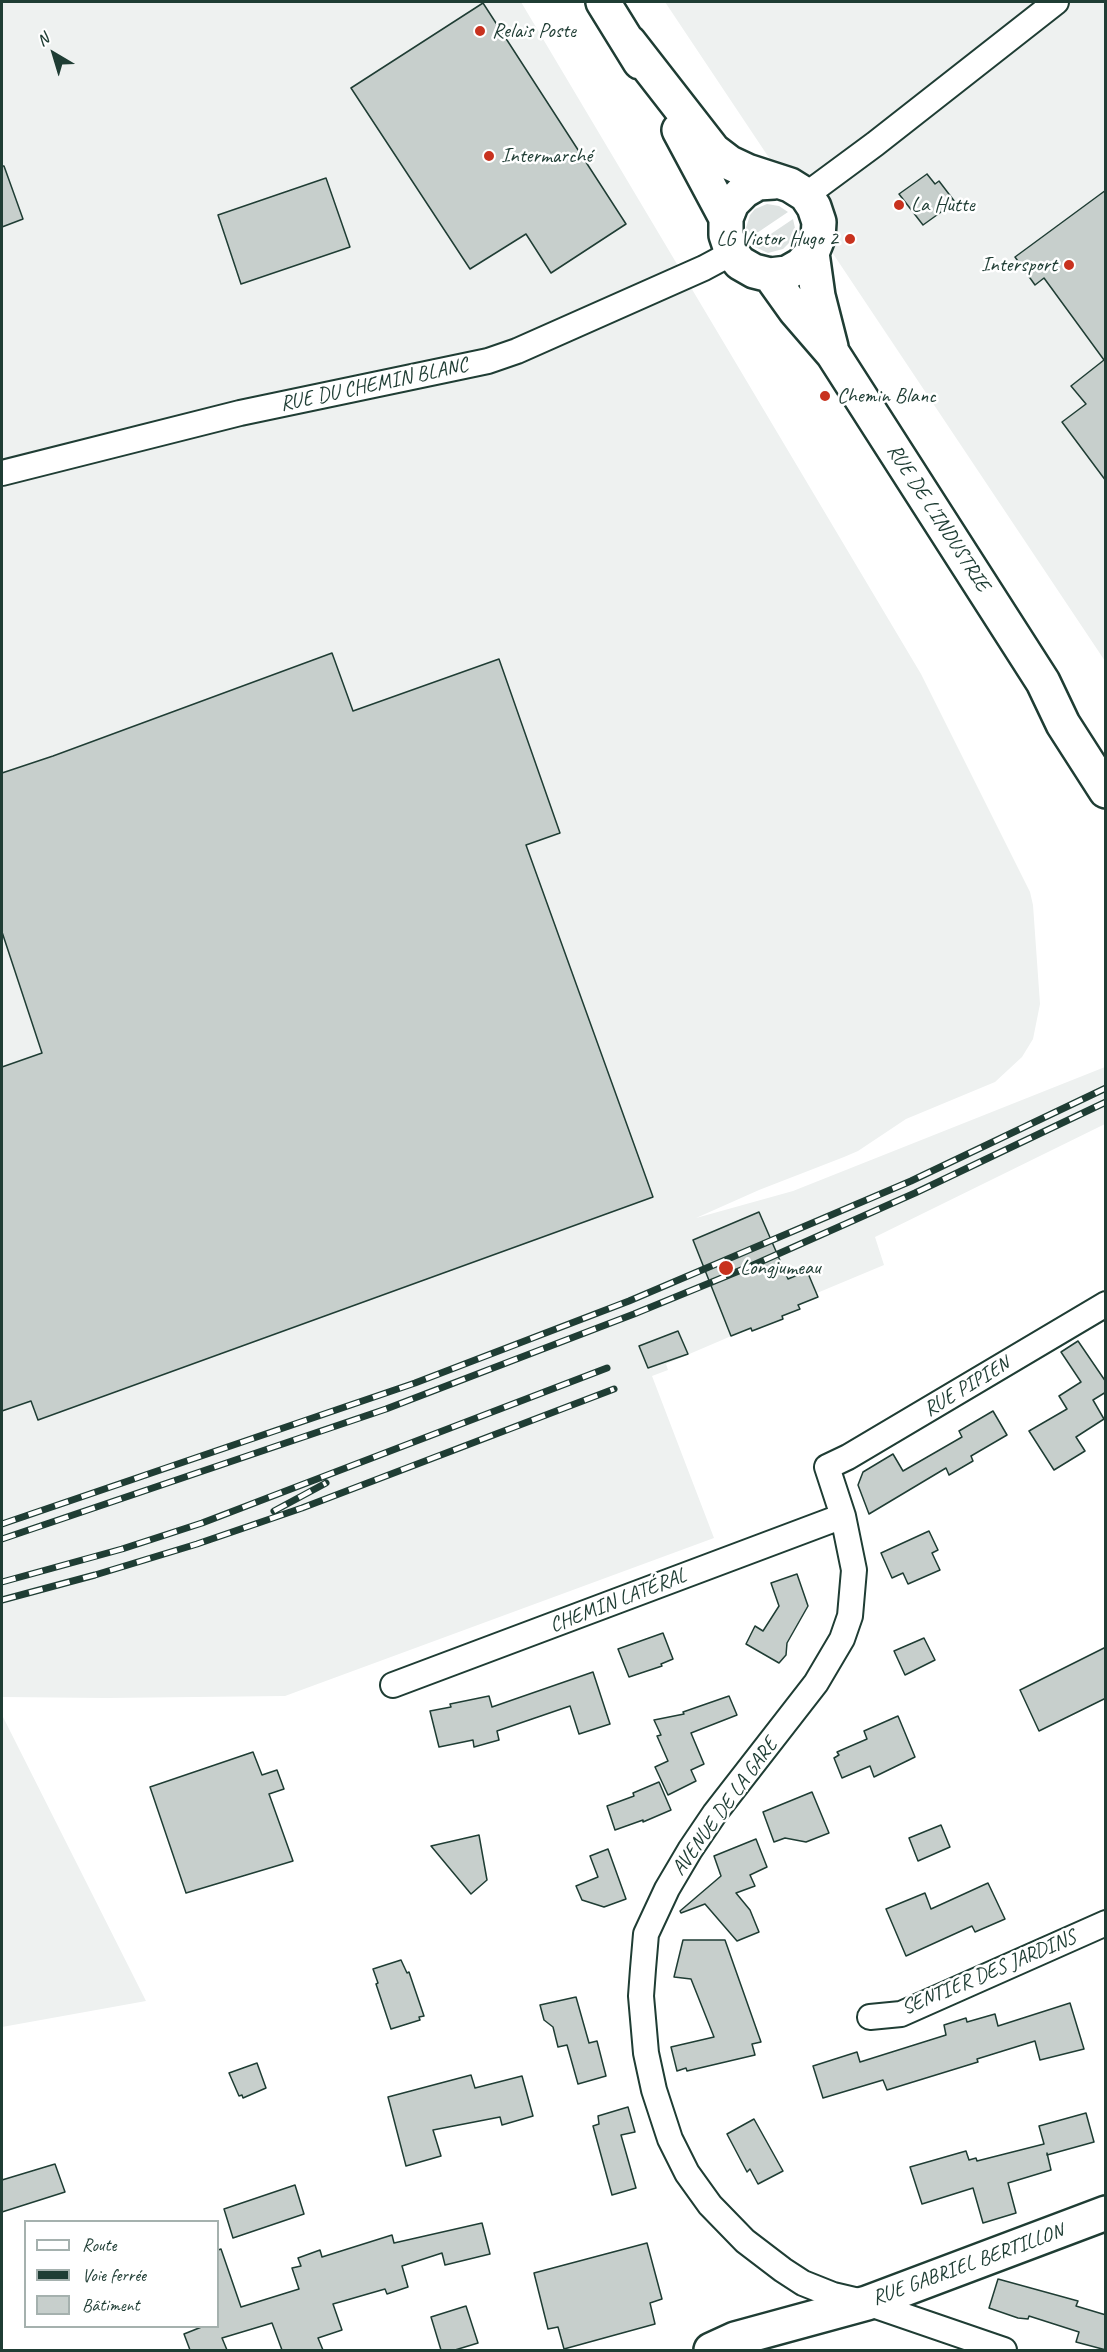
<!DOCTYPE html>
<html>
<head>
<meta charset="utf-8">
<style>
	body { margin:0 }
	#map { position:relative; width:1107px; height:2352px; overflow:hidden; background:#fff; font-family:Caveat,sans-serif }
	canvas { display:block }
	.frame { position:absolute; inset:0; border:3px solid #1f3d34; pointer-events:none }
	.legend { position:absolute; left:24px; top:2220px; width:195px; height:108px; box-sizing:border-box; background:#fff; border:2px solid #a5b1ae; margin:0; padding:8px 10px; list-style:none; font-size:18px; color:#1f3d34 }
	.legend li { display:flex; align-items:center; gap:12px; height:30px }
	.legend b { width:30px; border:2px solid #a5b1ae }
	.north { position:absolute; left:24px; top:24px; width:60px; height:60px; -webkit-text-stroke:4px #fff; paint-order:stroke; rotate:322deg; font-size:16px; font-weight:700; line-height:24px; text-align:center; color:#1f3d34 }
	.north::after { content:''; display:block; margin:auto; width:21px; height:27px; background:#1f3d34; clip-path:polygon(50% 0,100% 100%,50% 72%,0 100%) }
</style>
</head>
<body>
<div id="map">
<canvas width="1107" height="2352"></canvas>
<div class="frame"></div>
<ul class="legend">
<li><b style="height:8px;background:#fff"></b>Route</li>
<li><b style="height:8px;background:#1f3d34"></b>Voie ferrée</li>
<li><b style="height:16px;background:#c7cfcc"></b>Bâtiment</li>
</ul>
<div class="north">N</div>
</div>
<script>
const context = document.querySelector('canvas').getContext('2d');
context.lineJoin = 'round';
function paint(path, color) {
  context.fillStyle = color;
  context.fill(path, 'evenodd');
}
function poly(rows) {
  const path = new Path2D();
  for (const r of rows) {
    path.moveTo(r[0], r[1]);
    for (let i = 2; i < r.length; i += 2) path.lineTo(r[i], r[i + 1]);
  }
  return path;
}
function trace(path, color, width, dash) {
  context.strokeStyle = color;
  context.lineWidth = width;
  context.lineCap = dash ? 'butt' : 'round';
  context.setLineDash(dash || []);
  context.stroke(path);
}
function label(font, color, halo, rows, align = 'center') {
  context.font = font + ' Caveat,sans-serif';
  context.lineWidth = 5;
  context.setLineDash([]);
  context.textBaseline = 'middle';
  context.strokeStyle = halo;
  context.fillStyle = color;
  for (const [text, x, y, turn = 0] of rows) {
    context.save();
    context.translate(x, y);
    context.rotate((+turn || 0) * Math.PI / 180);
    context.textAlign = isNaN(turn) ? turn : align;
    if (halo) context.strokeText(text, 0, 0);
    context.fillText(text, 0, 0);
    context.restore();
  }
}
paint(poly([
	[2,2,521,2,921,674,1030,892,1033,905,1040,1004,1033,1039,1022,1057,995,1082,906,1119,858,1151,844,1157,759,1190,696,1218,793,1191,1105,1067,1105,1124,875,1237,884,1265,817,1293,818,1297,799,1305,800,1309,782,1316,783,1319,752,1331,750,1328,666,1364,668,1370,652,1376,714,1538,285,1696,107,1698,2,1697],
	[665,2,1105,2,1105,661],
	[2,1715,146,2001,2,2027]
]), '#eef1f0');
paint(poly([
	[767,204,779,206,788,212,748,239,746,228,750,215,755,209],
	[793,219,795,228,792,240,783,249,768,253,753,246]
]), '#dee3e2');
const building = poly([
	[483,3,626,224,551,273,526,234,470,269,351,88,483,3],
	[2,166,4,166,23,219,2,227,2,166],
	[927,174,935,184,939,181,955,202,923,225,899,194,927,174],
	[326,178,350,247,241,284,218,215,326,178],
	[1106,190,1106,481,1062,422,1086,404,1071,386,1104,360,1044,278,1035,285,1015,257,1106,190],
	[332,653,353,711,499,659,560,833,526,845,653,1197,38,1420,31,1401,2,1411,2,1067,42,1053,2,932,2,773,53,756,332,653],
	[759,1212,788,1279,807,1271,818,1297,798,1305,800,1309,782,1316,783,1319,752,1331,751,1328,731,1336,693,1240,759,1212],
	[678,1331,688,1354,648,1368,639,1346,678,1331],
	[1078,1341,1106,1382,1106,1392,1093,1400,1104,1419,1076,1437,1085,1451,1054,1470,1029,1431,1067,1409,1059,1396,1081,1382,1061,1352,1078,1341],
	[993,1411,1007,1435,971,1456,973,1461,949,1475,946,1468,869,1514,858,1485,863,1472,893,1454,903,1471,962,1437,959,1431,993,1411],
	[929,1531,938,1550,932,1553,940,1570,908,1584,903,1573,892,1578,881,1553,929,1531],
	[797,1574,808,1606,787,1643,786,1655,779,1663,746,1644,755,1626,763,1631,779,1606,771,1583,797,1574],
	[663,1633,673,1659,661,1664,662,1666,629,1677,618,1649,663,1633],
	[924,1638,935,1660,905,1675,894,1651,924,1638],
	[1106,1647,1106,1698,1039,1731,1020,1690,1106,1647],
	[593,1672,610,1724,579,1734,570,1706,497,1731,499,1740,474,1747,473,1740,439,1747,430,1711,451,1707,450,1704,489,1696,492,1707,593,1672],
	[729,1696,737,1715,691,1733,704,1764,691,1770,696,1781,668,1795,655,1767,668,1761,657,1736,661,1735,654,1720,684,1714,683,1712,729,1696],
	[898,1716,915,1757,874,1777,870,1766,842,1778,834,1758,839,1755,837,1752,867,1739,864,1731,898,1716],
	[253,1752,262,1775,277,1770,284,1789,269,1794,293,1861,186,1893,150,1787,253,1752],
	[659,1782,671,1810,643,1822,643,1820,615,1830,607,1806,634,1796,633,1793,659,1782],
	[812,1792,829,1833,806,1842,785,1838,774,1842,763,1812,812,1792],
	[941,1825,950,1847,918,1861,909,1838,941,1825],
	[479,1835,487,1880,471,1894,431,1846,479,1835],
	[756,1839,767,1867,750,1875,755,1886,736,1893,750,1910,759,1932,737,1941,705,1904,681,1913,680,1911,721,1876,714,1856,756,1839],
	[608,1849,626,1899,604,1907,582,1900,576,1886,598,1877,590,1856,608,1849],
	[988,1883,1005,1919,975,1932,972,1926,906,1956,886,1909,925,1893,931,1909,988,1883],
	[683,1940,725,1940,761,2042,752,2044,755,2055,687,2071,686,2068,677,2071,671,2047,714,2037,691,1979,674,1977,683,1940],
	[401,1960,407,1973,409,1972,424,2016,419,2017,420,2020,391,2029,376,1984,378,1983,373,1969,401,1960],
	[576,1997,589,2043,597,2041,606,2076,578,2084,567,2045,558,2047,553,2027,544,2020,540,2005,576,1997],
	[1070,2003,1084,2049,1040,2060,1035,2041,977,2059,978,2062,887,2090,883,2080,823,2098,813,2066,857,2052,860,2062,946,2035,944,2025,966,2018,967,2022,995,2014,998,2026,1070,2003],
	[257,2063,266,2088,243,2098,242,2095,239,2096,229,2073,257,2063],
	[471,2075,475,2088,522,2076,533,2116,502,2125,500,2117,433,2130,441,2156,406,2166,388,2097,471,2075],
	[628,2107,635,2132,621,2135,636,2188,612,2195,593,2126,599,2124,598,2116,628,2107],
	[1086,2113,1094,2142,1047,2155,1047,2153,1051,2170,1008,2183,1016,2213,983,2223,973,2188,922,2204,910,2167,966,2151,969,2160,976,2158,977,2161,1044,2144,1039,2126,1086,2113],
	[754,2119,783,2171,758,2184,750,2169,747,2172,727,2134,754,2119],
	[55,2164,65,2192,2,2212,2,2180,55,2164],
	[295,2185,304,2214,233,2238,224,2209,295,2185],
	[482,2223,490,2254,445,2265,442,2253,402,2266,408,2287,387,2294,385,2289,333,2304,342,2330,318,2338,323,2350,282,2350,272,2323,222,2338,227,2350,190,2350,184,2334,204,2326,218,2326,218,2250,221,2249,241,2307,299,2289,292,2268,301,2266,298,2258,320,2250,322,2257,392,2235,394,2243,482,2223],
	[647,2243,662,2299,650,2303,655,2324,564,2349,558,2327,548,2329,534,2273,647,2243],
	[998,2279,1078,2301,1076,2306,1106,2315,1106,2350,1076,2342,1079,2332,1029,2316,1028,2319,1018,2318,989,2308,998,2279],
	[466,2306,478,2343,455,2350,441,2350,431,2317,466,2306]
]);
paint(building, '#c7cfcc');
trace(building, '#1f3d34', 1.5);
const street = poly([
	[806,195,875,144,1056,2],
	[2,473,240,413,488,361,517,351,704,268,732,253],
	[393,1685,843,1516],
	[870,2017,901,2014,1106,1923],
	[1004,2350,867,2303,833,2295,803,2283,783,2270,745,2241,710,2205,687,2173,670,2139,654,2090,646,2053,641,1996,643,1969,646,1934,667,1889,690,1850,715,1813,816,1683,842,1639,850,1616,854,1570,843,1516,827,1467,848,1457,1106,1304]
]);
const secondary = poly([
	[603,2,640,62],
	[629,42,713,150,730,163,747,171,790,185,806,195,814,207,819,222,818,238,812,253,801,265,787,273,770,275,754,271,740,263,732,253,726,235,726,218,732,203,744,191,758,183,774,182],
	[679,130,726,218],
	[812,253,818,296,831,347],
	[770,275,795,310,833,354,1043,682,1063,724,1106,791],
	[711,2350,735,2339,867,2303,1106,2213]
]);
trace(street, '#1f3d34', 28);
trace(secondary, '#1f3d34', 38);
trace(street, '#fff', 24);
trace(secondary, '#fff', 33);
const rail = poly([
	[274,1511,326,1483],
	[2,1524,415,1383,629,1301,911,1181,1106,1088],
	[2,1539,386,1409,634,1314,751,1266,915,1193,1106,1102],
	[2,1582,122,1549,202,1523,607,1368],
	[2,1600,95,1575,197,1544,302,1508,614,1389]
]);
trace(rail, '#1f3d34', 7);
trace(rail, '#fff', 4.5, [14]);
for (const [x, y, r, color] of [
	[480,31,6,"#c8321e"],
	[489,156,6,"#c8321e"],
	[899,205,6,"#c8321e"],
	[850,239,6,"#c8321e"],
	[1069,265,6,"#c8321e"],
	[825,396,6,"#c8321e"],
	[726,1268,8,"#c8321e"]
]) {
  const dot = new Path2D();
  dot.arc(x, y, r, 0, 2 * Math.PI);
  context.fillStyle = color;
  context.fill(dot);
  trace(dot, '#fff', 2);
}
label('21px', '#1f3d34', '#fff', [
	["Relais Poste",492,31],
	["Intermarché",501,156],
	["La Hutte",911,205],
	["LG Victor Hugo 2",838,239,"right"],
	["Intersport",1057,265,"right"],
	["Chemin Blanc",837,396],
	["Longjumeau",740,1268]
], 'left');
label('21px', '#1f3d34', '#fff', [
	["RUE DU CHEMIN BLANC",374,385,-12],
	["RUE DE L'INDUSTRIE",938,518,57],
	["RUE PIPIEN",967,1387,-31],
	["CHEMIN LATÉRAL",618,1601,-21],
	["AVENUE DE LA GARE",725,1807,-54],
	["SENTIER DES JARDINS",989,1973,-23],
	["RUE GABRIEL BERTILLON",968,2265,-20]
]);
</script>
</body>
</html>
